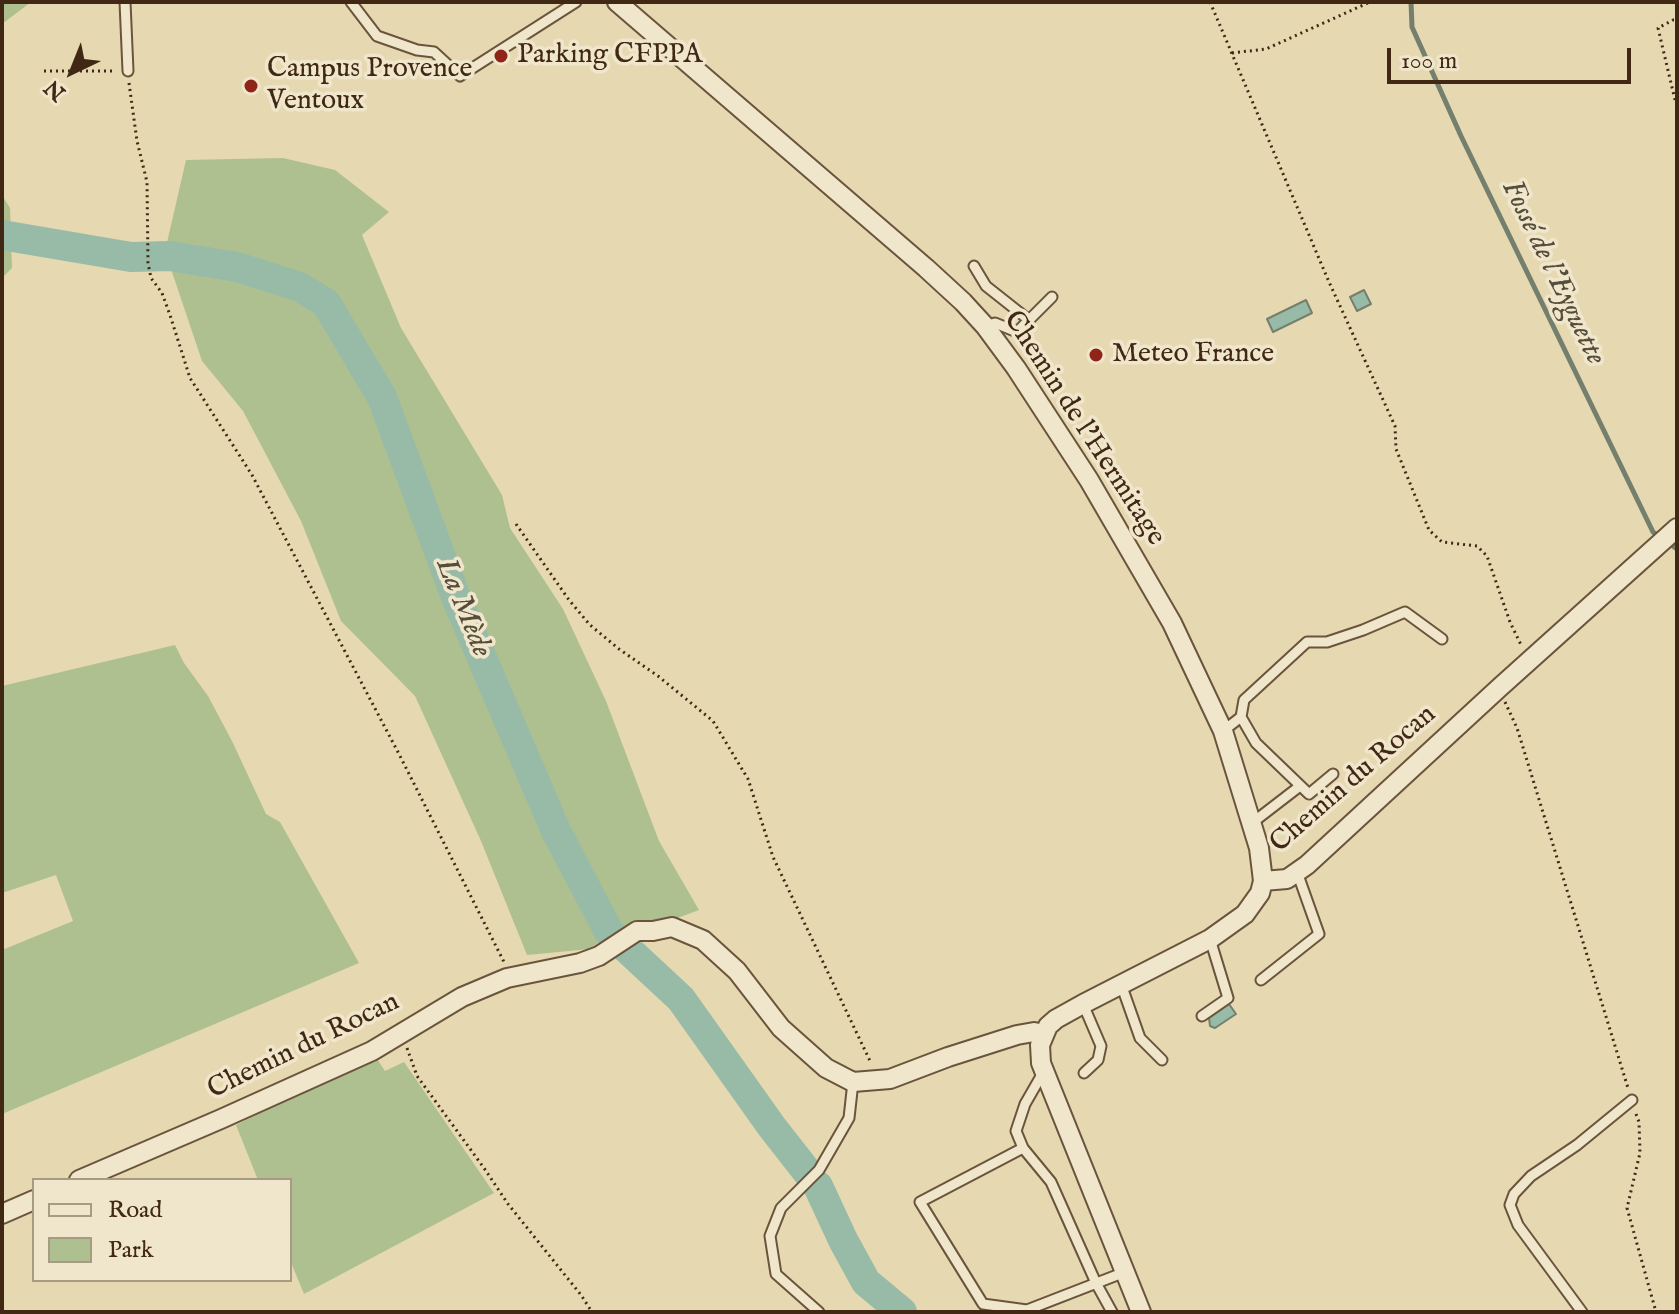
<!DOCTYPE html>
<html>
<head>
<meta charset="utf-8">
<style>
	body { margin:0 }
	#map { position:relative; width:1679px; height:1314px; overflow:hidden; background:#e6d8b1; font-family:"IM FELL English",serif }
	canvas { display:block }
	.frame { position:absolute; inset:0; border:4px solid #402815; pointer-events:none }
	.legend { position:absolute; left:32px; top:1178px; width:260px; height:104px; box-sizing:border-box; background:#efe6cc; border:2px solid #a99a83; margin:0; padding:10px 14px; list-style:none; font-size:24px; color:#402815 }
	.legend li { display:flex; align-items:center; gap:16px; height:40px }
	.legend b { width:40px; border:2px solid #a99a83 }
	.north { position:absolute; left:32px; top:32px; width:80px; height:80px; -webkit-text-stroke:6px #efe6cc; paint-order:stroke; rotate:223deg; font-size:22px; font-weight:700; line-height:32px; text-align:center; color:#402815 }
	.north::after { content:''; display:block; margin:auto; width:28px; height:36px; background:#402815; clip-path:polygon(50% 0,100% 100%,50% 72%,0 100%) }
	.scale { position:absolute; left:1387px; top:48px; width:244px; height:36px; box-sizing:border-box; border:4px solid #402815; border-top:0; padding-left:10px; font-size:24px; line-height:28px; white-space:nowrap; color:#402815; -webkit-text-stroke:6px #efe6cc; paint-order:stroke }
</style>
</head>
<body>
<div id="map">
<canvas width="1679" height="1314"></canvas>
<div class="frame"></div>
<ul class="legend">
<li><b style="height:10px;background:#efe6cc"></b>Road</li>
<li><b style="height:22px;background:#afc090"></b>Park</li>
</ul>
<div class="north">N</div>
<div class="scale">100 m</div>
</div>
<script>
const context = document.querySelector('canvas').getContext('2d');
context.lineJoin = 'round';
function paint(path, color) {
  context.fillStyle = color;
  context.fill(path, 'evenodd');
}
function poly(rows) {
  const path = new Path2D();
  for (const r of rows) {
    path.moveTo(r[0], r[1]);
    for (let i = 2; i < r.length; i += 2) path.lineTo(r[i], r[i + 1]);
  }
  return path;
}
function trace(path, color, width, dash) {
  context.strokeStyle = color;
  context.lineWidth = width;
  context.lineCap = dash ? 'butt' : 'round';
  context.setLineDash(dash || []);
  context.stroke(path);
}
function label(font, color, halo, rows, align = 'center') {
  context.font = font + ' "IM FELL English",serif';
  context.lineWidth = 7;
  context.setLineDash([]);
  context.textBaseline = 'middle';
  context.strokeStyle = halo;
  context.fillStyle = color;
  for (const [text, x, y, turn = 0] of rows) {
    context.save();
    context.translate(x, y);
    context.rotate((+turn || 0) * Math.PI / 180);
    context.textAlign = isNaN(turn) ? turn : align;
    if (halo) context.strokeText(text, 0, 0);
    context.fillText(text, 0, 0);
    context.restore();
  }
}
paint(poly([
	[2,2,31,2,2,24],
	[283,158,335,170,389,212,362,235,401,328,502,495,510,528,563,609,606,701,659,841,699,910,675,919,630,924,621,931,611,922,557,820,458,587,387,391,330,297,297,278,233,258,166,247,186,160],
	[2,195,10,208,12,268,2,278],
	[169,263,238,273,296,293,320,307,377,399,450,603,552,838,604,938,590,949,527,955,481,841,415,696,341,621,301,521,243,411,202,361],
	[175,645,184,663,208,696,232,741,266,814,280,822,359,963,2,1114,2,950,73,921,56,875,2,893,2,686],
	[375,1056,385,1071,404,1062,494,1193,304,1294,290,1260,290,1180,258,1180,236,1125]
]), '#afc090');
const water = poly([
	[1364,290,1371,304,1357,311,1350,297,1364,290],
	[1306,300,1312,313,1273,332,1267,319,1306,300],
	[1229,1004,1236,1014,1215,1028,1210,1026,1209,1018,1229,1004]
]);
paint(water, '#97bba7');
trace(water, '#74806d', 2);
trace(poly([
	[1411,2,1412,27,1461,136,1653,532,1677,549]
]), '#74806d', 5);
trace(poly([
	[2,235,131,257,170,256,237,267,300,287,326,303,382,397,455,595,556,831,609,932,681,999,772,1127,808,1173],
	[818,1186,843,1240,866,1282,902,1312]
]), '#97bba7', 30);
const service = poly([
	[125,2,128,71],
	[351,2,377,36,417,50,434,52,460,76,576,2],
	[974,266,986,286,1029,320],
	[985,326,995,323,1017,332,1052,297],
	[1241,717,1256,743,1309,794,1333,774],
	[1223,731,1241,717,1244,700,1307,642,1327,642,1363,630,1405,612,1442,639],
	[1252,823,1300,786],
	[1261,980,1319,934,1297,872],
	[1121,984,1140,1038,1162,1060],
	[1083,1004,1101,1046,1098,1060,1084,1073],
	[1202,1016,1228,998,1210,939],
	[1044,1071,1025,1104,1016,1131,1023,1148,1051,1182,1096,1283,1112,1312],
	[1023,1148,920,1202,983,1304,1027,1310,1028,1312],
	[1027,1310,1125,1272],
	[819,1312,776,1274,770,1236,781,1208,819,1170,849,1118,853,1082],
	[1582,1312,1518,1225,1510,1205,1514,1194,1531,1176,1577,1145,1632,1100]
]);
const minor = poly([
	[617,2,926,268,963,302,985,326,1016,368,1089,480,1172,623,1223,731,1259,848,1263,881,1260,893,1245,914,1210,939,1083,1004,1056,1019,1048,1026,1040,1045,1041,1063,1141,1312],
	[1263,881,1287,879,1307,865,1499,688,1677,528],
	[79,1180,221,1119,372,1051,462,997,507,978,580,963,599,956,637,931,653,931,672,927,703,940,737,971,781,1028,826,1068,853,1082,890,1079,948,1057,1017,1035,1034,1032,1044,1034],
	[2,1214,34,1200]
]);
trace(service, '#6a543c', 13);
trace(minor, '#6a543c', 22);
trace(poly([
	[1210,2,1329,282,1395,426,1396,449,1429,530,1442,542,1477,546,1487,556,1510,622,1522,647],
	[1232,53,1266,49,1370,2],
	[44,71,116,71],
	[129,83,137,141,147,182,148,263,151,278,162,293,170,315,190,378,252,475,399,754,504,962],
	[1675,100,1658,28,1673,20,1677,20],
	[516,524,569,600,590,625,619,649,658,676,713,721,748,779,773,857,871,1063],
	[1505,702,1517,728,1628,1088],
	[407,1048,417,1076,484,1168,508,1204,581,1295,592,1312],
	[1636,1114,1639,1122,1640,1153,1627,1208,1656,1312]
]), '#402815', 3, [2, 4]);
trace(service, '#efe6cc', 9);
trace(minor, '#efe6cc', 18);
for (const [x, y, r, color] of [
	[501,56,8,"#8f2418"],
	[251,86,8,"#8f2418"],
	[1096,355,8,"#8f2418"]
]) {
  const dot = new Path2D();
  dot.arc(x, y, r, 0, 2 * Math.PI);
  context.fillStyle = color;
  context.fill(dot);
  trace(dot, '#efe6cc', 3);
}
label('28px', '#402815', '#efe6cc', [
	["Parking CFPPA",517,56],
	["Campus Provence",267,70],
	["Ventoux",267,102],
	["Meteo France",1112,355]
], 'left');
label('28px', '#402815', '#efe6cc', [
	["Chemin de l'Hermitage",1083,429,57],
	["Chemin du Rocan",1354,780,-41],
	["Chemin du Rocan",304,1047,-26]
]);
label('italic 30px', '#564d3a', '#efe6cc', [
	["Fossé de l'Eyguette",1552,273,64],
	["La Mède",462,608,68]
]);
</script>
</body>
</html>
